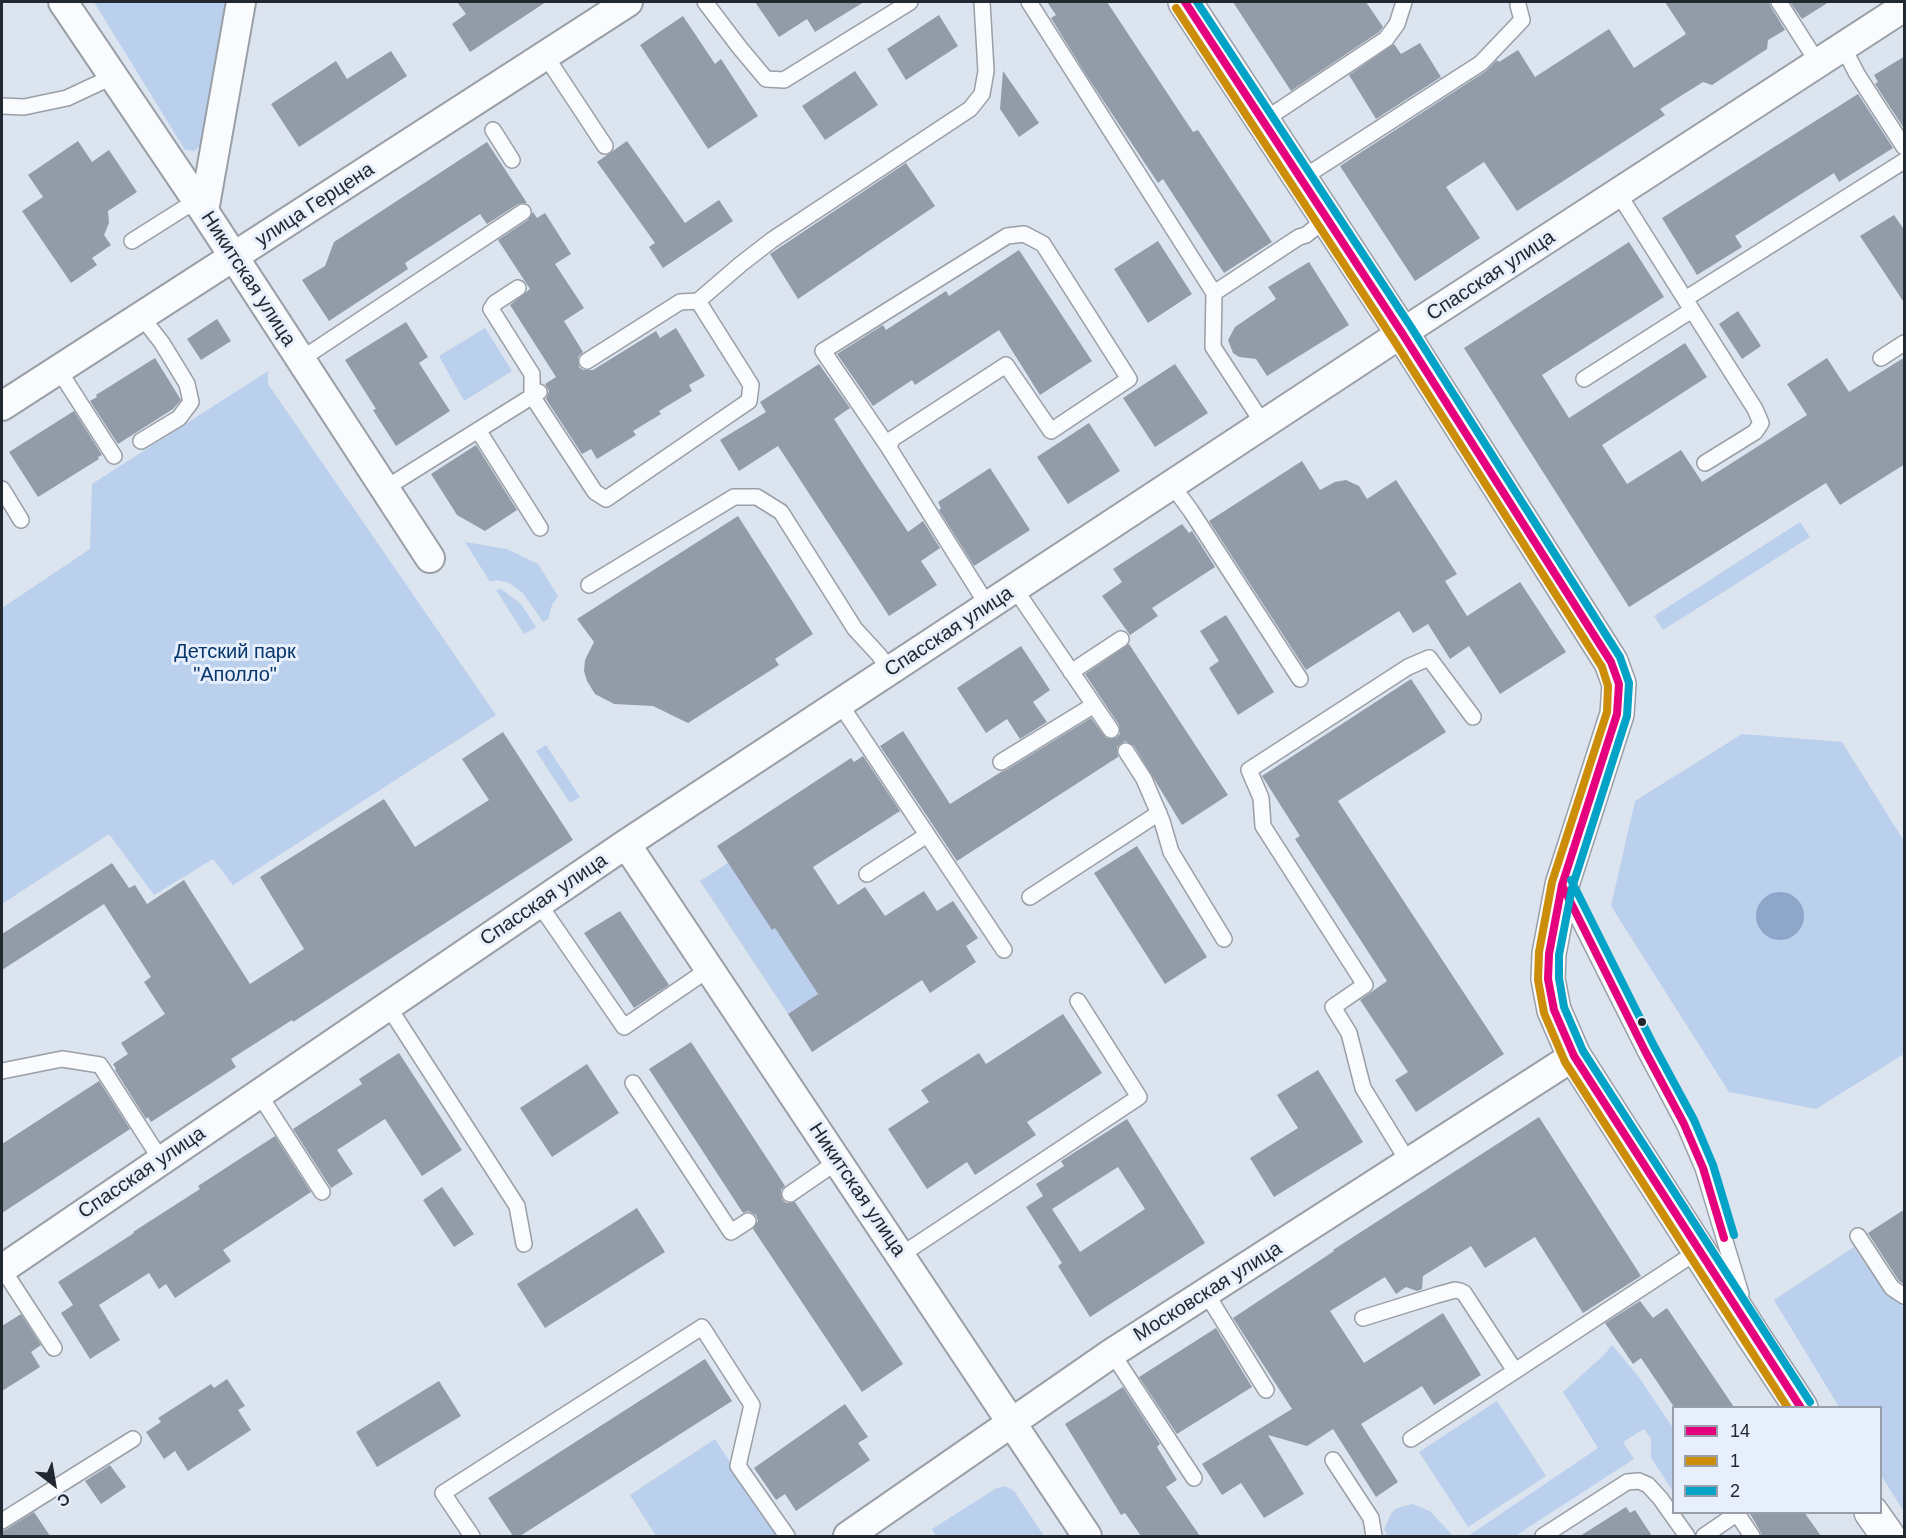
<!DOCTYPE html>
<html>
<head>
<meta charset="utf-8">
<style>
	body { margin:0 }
	#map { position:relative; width:1906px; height:1538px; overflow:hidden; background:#dce4ef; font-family:Arial,sans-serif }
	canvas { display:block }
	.frame { position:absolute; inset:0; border:3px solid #22282f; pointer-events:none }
	.legend { position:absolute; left:1672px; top:1406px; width:210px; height:108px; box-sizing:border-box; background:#e6effb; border:2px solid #989fa9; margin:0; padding:8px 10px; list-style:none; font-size:18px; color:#22282f }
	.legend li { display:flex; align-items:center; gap:12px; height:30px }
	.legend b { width:30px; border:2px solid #989fa9 }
	.north { position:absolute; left:24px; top:1454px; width:60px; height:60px; -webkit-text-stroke:4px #e6effb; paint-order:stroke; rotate:149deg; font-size:16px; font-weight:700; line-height:24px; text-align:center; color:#22282f }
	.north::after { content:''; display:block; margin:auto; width:21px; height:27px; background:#22282f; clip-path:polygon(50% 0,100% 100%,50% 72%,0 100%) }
</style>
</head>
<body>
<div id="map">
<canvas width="1906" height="1538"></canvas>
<div class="frame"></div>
<ul class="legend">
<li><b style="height:8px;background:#e5007d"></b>14</li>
<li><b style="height:8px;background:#cc8d09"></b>1</li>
<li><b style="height:8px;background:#02a3c6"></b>2</li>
</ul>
<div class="north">С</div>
</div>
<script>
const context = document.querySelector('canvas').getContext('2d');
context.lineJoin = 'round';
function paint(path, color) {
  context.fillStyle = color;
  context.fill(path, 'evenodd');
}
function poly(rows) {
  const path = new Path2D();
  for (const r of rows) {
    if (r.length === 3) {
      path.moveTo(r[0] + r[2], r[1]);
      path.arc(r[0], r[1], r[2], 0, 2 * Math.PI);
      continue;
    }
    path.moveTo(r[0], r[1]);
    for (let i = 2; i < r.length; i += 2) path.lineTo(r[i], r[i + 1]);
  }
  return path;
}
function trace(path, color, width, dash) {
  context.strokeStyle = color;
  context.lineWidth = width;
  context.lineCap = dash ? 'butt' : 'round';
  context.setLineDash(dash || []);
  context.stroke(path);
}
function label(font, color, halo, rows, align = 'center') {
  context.font = font + ' Arial,sans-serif';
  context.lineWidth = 6;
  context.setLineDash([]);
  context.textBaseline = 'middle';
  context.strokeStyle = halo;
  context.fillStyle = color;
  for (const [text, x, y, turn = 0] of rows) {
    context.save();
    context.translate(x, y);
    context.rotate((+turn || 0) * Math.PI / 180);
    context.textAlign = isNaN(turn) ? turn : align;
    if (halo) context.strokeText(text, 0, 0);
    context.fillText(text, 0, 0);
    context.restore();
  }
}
paint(poly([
	[94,2,231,2,206,138,195,151,185,150],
	[485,328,512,371,464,401,439,356],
	[268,371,268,384,496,715,233,885,213,859,154,895,109,834,2,904,2,608,90,549,92,484],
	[1800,522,1810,537,1663,630,1654,616],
	[465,542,507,549,538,564,558,596,552,605,548,619,543,622,523,593,509,583,496,580,490,582],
	[501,589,521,604,536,627,524,634,496,590],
	[1742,734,1842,742,1904,841,1904,1054,1816,1109,1729,1092,1611,906,1635,801],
	[546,745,580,797,570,803,536,751],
	[728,863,772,929,775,928,818,994,788,1014,700,881],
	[1854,1247,1865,1264,1904,1308,1904,1512,1881,1475,1880,1408,1839,1407,1774,1300],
	[1612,1345,1638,1376,1673,1428,1673,1491,1651,1458,1651,1439,1644,1429,1623,1442,1634,1459,1515,1536,1468,1536,1598,1448,1563,1392,1605,1354],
	[1497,1401,1546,1476,1468,1527,1419,1452],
	[715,1439,778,1536,656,1536,630,1495],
	[1005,1486,1014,1491,1044,1536,936,1536,932,1529,995,1489],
	[1412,1504,1430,1511,1453,1536,1388,1536,1384,1529,1391,1514,1395,1509]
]), '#bad0ed');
paint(poly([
	[1780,916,24]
]), '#8ea7c9');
paint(poly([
	[457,2,546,2,470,52,452,24,466,14],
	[755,2,864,2,815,32,807,19,779,37],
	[1047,2,1107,2,1193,132,1198,130,1272,242,1224,273,1163,179,1158,183,1085,73,1051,18,1056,15],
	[1233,2,1366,2,1383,27,1379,32,1291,91],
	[1665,2,1769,2,1771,7,1785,30,1768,40,1767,49,1712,85,1703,82,1660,109,1665,115,1517,211,1484,162,1446,187,1480,238,1415,281,1340,166,1486,71,1497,60,1499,62,1518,50,1535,77,1609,29,1634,68,1686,34],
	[1790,2,1829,2,1802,19],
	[939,15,958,46,906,80,887,49],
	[683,16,715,64,721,59,758,116,708,149,640,45],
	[1420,43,1441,77,1376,119,1349,75,1394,44,1401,54],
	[391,51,407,76,299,147,271,104,336,61,347,79],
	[1905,56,1905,130,1875,84,1878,82,1874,75],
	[855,71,878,105,825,140,802,106],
	[1003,71,1039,123,1019,137,1000,109],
	[1858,94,1893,148,1839,182,1834,173,1735,236,1742,247,1697,275,1662,218],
	[78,141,92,162,109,150,137,192,108,211,109,223,104,235,111,245,92,258,97,265,71,283,22,211,43,197,28,175],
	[627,141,685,223,719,200,733,221,663,268,649,247,655,243,597,162],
	[487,142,527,203,518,204,487,224,480,214,405,263,408,269,329,321,302,280,325,266,334,242],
	[906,163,935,206,798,299,770,254],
	[533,212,537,218,545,213,571,254,555,264,584,308,564,321,583,352,578,357,579,367,583,370,593,370,656,331,660,338,676,328,705,376,689,385,692,391,659,411,661,414,633,431,636,435,597,459,591,449,582,454,546,399,549,391,545,384,556,377,510,305,530,289,498,240,528,220],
	[1894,215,1905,231,1905,304,1860,236],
	[1158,241,1192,294,1148,323,1114,269],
	[1629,242,1664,297,1542,375,1569,418,1685,343,1707,377,1602,445,1627,484,1681,450,1702,482,1807,415,1787,384,1827,358,1849,392,1905,357,1905,464,1840,505,1826,483,1629,607,1464,348],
	[1019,250,1092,361,1040,395,999,330,915,385,912,380,873,406,837,354,883,325,886,330,946,291,949,296],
	[1309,262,1349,325,1267,376,1256,359,1239,357,1233,353,1228,340,1235,327,1276,299,1268,287],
	[1738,311,1761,346,1742,359,1719,324],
	[217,319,231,341,201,360,187,339],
	[406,322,428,357,419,363,450,411,396,446,373,410,376,409,345,360],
	[155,358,181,400,173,409,118,444,90,401,97,397,96,395],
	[819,364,850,408,834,419,872,478,908,532,923,521,940,548,921,561,937,585,889,616,778,446,739,471,720,440,766,412,760,402],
	[1175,364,1208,413,1155,447,1123,398],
	[74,411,102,455,98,457,99,459,38,497,9,452],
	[1089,423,1120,471,1068,504,1037,457],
	[476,445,517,510,485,531,457,515,431,474],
	[1302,461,1320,490,1335,482,1346,480,1359,486,1367,499,1396,480,1457,574,1445,581,1467,616,1520,582,1566,652,1500,694,1469,646,1450,659,1428,624,1413,633,1399,611,1306,670,1209,521],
	[990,468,1030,530,974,566,939,510,941,508,938,502],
	[738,516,813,634,775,659,779,665,688,723,653,706,614,704,595,694,587,681,584,671,585,660,594,642,577,619],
	[1182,524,1189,533,1192,531,1215,567,1152,608,1158,616,1130,635,1102,596,1122,582,1113,569],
	[1226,615,1274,692,1238,715,1209,668,1219,661,1200,631],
	[1129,644,1228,795,1182,825,1134,746,1125,741,1117,747,1118,757,957,861,880,746,903,731,950,804,1001,772,1006,770,1091,718,1106,738,1116,738,1120,734,1119,725,1085,674],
	[1021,646,1050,690,1033,702,1047,722,1020,739,1007,719,986,733,957,688],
	[1411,679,1446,732,1338,801,1504,1054,1416,1112,1395,1080,1408,1072,1360,1000,1387,981,1295,839,1300,836,1262,776],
	[503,732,573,840,293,1022,292,1020,231,1059,236,1067,151,1122,148,1117,146,1119,115,1070,116,1069,113,1064,128,1054,121,1043,165,1014,144,982,151,977,104,904,2,970,2,934,112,863,129,888,135,885,147,904,184,880,250,984,304,949,260,877,384,799,415,847,489,800,462,759],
	[863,756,900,811,813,867,838,905,865,887,885,916,924,891,937,911,953,901,978,938,966,946,976,962,930,993,922,980,812,1052,788,1014,818,994,775,928,772,930,717,846,851,758,854,762],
	[1137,846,1207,957,1165,984,1094,873],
	[620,911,669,985,634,1008,584,933],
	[1063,1014,1102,1073,1027,1122,1036,1135,975,1175,967,1162,927,1189,888,1129,929,1102,921,1090,979,1053,986,1064],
	[691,1042,785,1186,781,1190,782,1199,786,1203,795,1202,903,1364,862,1392,753,1229,758,1221,756,1215,748,1211,743,1213,649,1069],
	[399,1053,462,1150,422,1176,385,1119,337,1150,353,1174,331,1188,293,1129,362,1084,359,1079],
	[587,1064,619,1113,552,1157,520,1108],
	[1318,1070,1363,1142,1274,1197,1250,1158,1298,1128,1277,1095],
	[99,1081,130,1129,2,1213,2,1144],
	[1539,1117,1641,1276,1583,1313,1535,1237,1485,1268,1471,1246,1423,1276,1422,1289,1417,1291,1406,1287,1396,1294,1385,1277,1330,1311,1364,1363,1443,1313,1481,1375,1434,1405,1422,1386,1361,1424,1398,1482,1376,1497,1333,1429,1307,1446,1268,1435,1304,1494,1264,1518,1241,1483,1222,1495,1202,1464,1292,1409,1233,1318,1334,1251,1333,1250],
	[1127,1119,1205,1243,1090,1317,1058,1266,1062,1263,1026,1207,1043,1196,1036,1184,1064,1166,1061,1161],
	[1118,1167,1145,1209,1080,1252,1052,1209],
	[275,1136,311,1192,223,1250,231,1261,175,1298,166,1284,159,1289,149,1273,99,1305,120,1340,90,1359,61,1313,73,1305,58,1282,134,1233,133,1232,200,1189,198,1186],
	[442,1187,474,1234,454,1247,423,1200],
	[637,1208,665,1252,545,1328,517,1284],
	[1905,1209,1905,1285,1899,1281,1868,1233],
	[1640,1301,1653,1318,1667,1308,1734,1407,1674,1407,1641,1358,1633,1364,1605,1323],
	[21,1314,41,1345,31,1352,40,1367,2,1391,2,1326],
	[1216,1328,1252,1387,1177,1434,1139,1377],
	[705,1359,732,1401,520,1536,513,1536,488,1498],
	[227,1379,245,1406,238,1410,251,1430,188,1471,175,1451,164,1459,146,1432,161,1422,158,1418,211,1384,214,1388],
	[439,1381,461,1416,377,1467,356,1432],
	[1123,1387,1160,1444,1157,1447,1177,1480,1166,1487,1200,1536,1141,1536,1125,1513,1121,1515,1065,1424],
	[845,1404,868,1437,858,1443,870,1460,796,1511,785,1494,776,1500,754,1468],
	[110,1465,126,1487,101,1504,85,1481],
	[1626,1507,1630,1513,1635,1510,1652,1536,1580,1536],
	[34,1512,50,1536,2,1536,2,1531,7,1529],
	[1749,1512,1804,1512,1821,1536,1762,1536,1760,1531]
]), '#929ba8');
const lane = poly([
	[705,2,740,48,766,79,784,80,910,2],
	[1029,2,1214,293,1299,237,1306,235,1327,218],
	[1779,2,1818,63],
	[1843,47,1857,74,1904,147],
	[545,55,605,146],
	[2,106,24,107,67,98,114,76],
	[1263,121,1386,39,1397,24,1404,2],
	[493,130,512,160],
	[1301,179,1481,63,1522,20,1518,5],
	[132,241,197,200],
	[518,288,495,303,491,309,532,374,532,396,595,492,606,499,749,401,751,385,698,301,680,302,587,361],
	[1214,293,1213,347,1264,425],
	[1685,299,1904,161],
	[698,301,741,264,772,240,970,109,982,94,986,71,982,2],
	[1692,310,1755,409,1761,423,1755,432,1705,463],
	[141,316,162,343,187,384,191,402,179,418,141,441],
	[1881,358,1904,343],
	[300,360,523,212],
	[58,369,114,456],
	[1584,379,1692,310,1618,193],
	[478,430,540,528],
	[889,448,823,351,1007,236,1024,234,1043,244,1129,379,1051,431,1006,365,892,439,889,448,988,606],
	[1172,485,1191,511,1300,679],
	[2,489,21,520],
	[384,489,539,392],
	[589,585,734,497,757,497,781,512,855,629,879,655,890,671],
	[1015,589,1111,730],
	[1071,672,1121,639],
	[840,704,1004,950],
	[1126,751,1144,779,1162,821,1171,852,1224,939],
	[1001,762,1094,705],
	[867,874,927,835],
	[1565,892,1645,1051,1684,1124,1703,1168,1741,1294],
	[1030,897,1159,813],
	[539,904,624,1027,709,969],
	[388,1006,517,1206,524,1244],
	[2,1071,62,1059,100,1065,161,1160],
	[633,1083,731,1232,748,1221],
	[259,1094,322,1192],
	[1409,1163,1363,1088,1349,1033,1333,1007,1365,985,1263,826,1261,798,1249,770,1408,667,1429,658,1473,717],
	[790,1194,838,1161],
	[1858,1236,1892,1288,1904,1296],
	[901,1255,1139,1097,1078,1001],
	[2,1268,54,1348],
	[1206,1293,1266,1390],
	[1363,1318,1437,1295,1455,1290,1460,1291,1464,1293,1515,1371,1698,1251],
	[1112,1353,1194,1478],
	[1411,1439,1515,1371],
	[1333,1460,1371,1518,1374,1536],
	[1736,1512,1752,1536],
	[2,1521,133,1439],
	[472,1536,443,1493,702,1327,752,1405,738,1466,787,1536],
	[1543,1536,1627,1482,1639,1481,1648,1485,1660,1498,1687,1536],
	[1704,1536,1739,1512]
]);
const street = poly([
	[63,2,204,211,430,558],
	[204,211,241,2],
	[2,406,628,2],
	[626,844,1087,1536],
	[2,1269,626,844,1402,333,1904,7],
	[848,1536,1112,1353,1574,1056]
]);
const secondary = poly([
	[1185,2,1402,333,1611,662,1619,684,1617,714,1562,885,1549,954,1548,979,1554,1010,1574,1056,1754,1337,1801,1408],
	[1871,1512,1888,1536]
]);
trace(lane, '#999fa7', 18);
trace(street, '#999fa7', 32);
trace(secondary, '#999fa7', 36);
trace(lane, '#fafbfd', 15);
trace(street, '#fafbfd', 28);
trace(secondary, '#fafbfd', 33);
trace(poly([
	[1185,2,1402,333,1611,662,1619,684,1617,714,1562,885,1549,954,1548,979,1554,1010,1574,1056,1801,1408],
	[1562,885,1645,1051,1684,1124,1703,1168,1724,1238]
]), '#e5007d', 8);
trace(poly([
	[1176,8,1393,339,1602,667,1608,686,1607,712,1552,882,1539,952,1538,980,1544,1013,1565,1062,1788,1408]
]), '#cc8d09', 8);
trace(poly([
	[1197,2,1411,327,1620,657,1629,683,1627,716,1572,888,1559,955,1559,978,1564,1007,1583,1051,1810,1402],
	[1571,880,1654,1046,1694,1120,1713,1165,1734,1235]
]), '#02a3c6', 8);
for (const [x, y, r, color] of [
	[1642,1022,5,"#22282f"]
]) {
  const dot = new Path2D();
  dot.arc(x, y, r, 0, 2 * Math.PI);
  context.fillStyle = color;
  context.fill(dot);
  trace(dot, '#e6effb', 2);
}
label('20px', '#22282f', '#e6effb', [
	["улица Герцена",315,205,-33],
	["Спасская улица",1491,276,-33],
	["Никитская улица",248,279,57],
	["Спасская улица",949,632,-33],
	["Спасская улица",544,900,-34],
	["Спасская улица",142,1173,-34],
	["Никитская улица",857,1190,56],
	["Московская улица",1208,1292,-32]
]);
label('20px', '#08376d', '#e6effb', [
	["Детский парк",235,652],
	["\"Аполло\"",235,675]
]);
</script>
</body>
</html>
